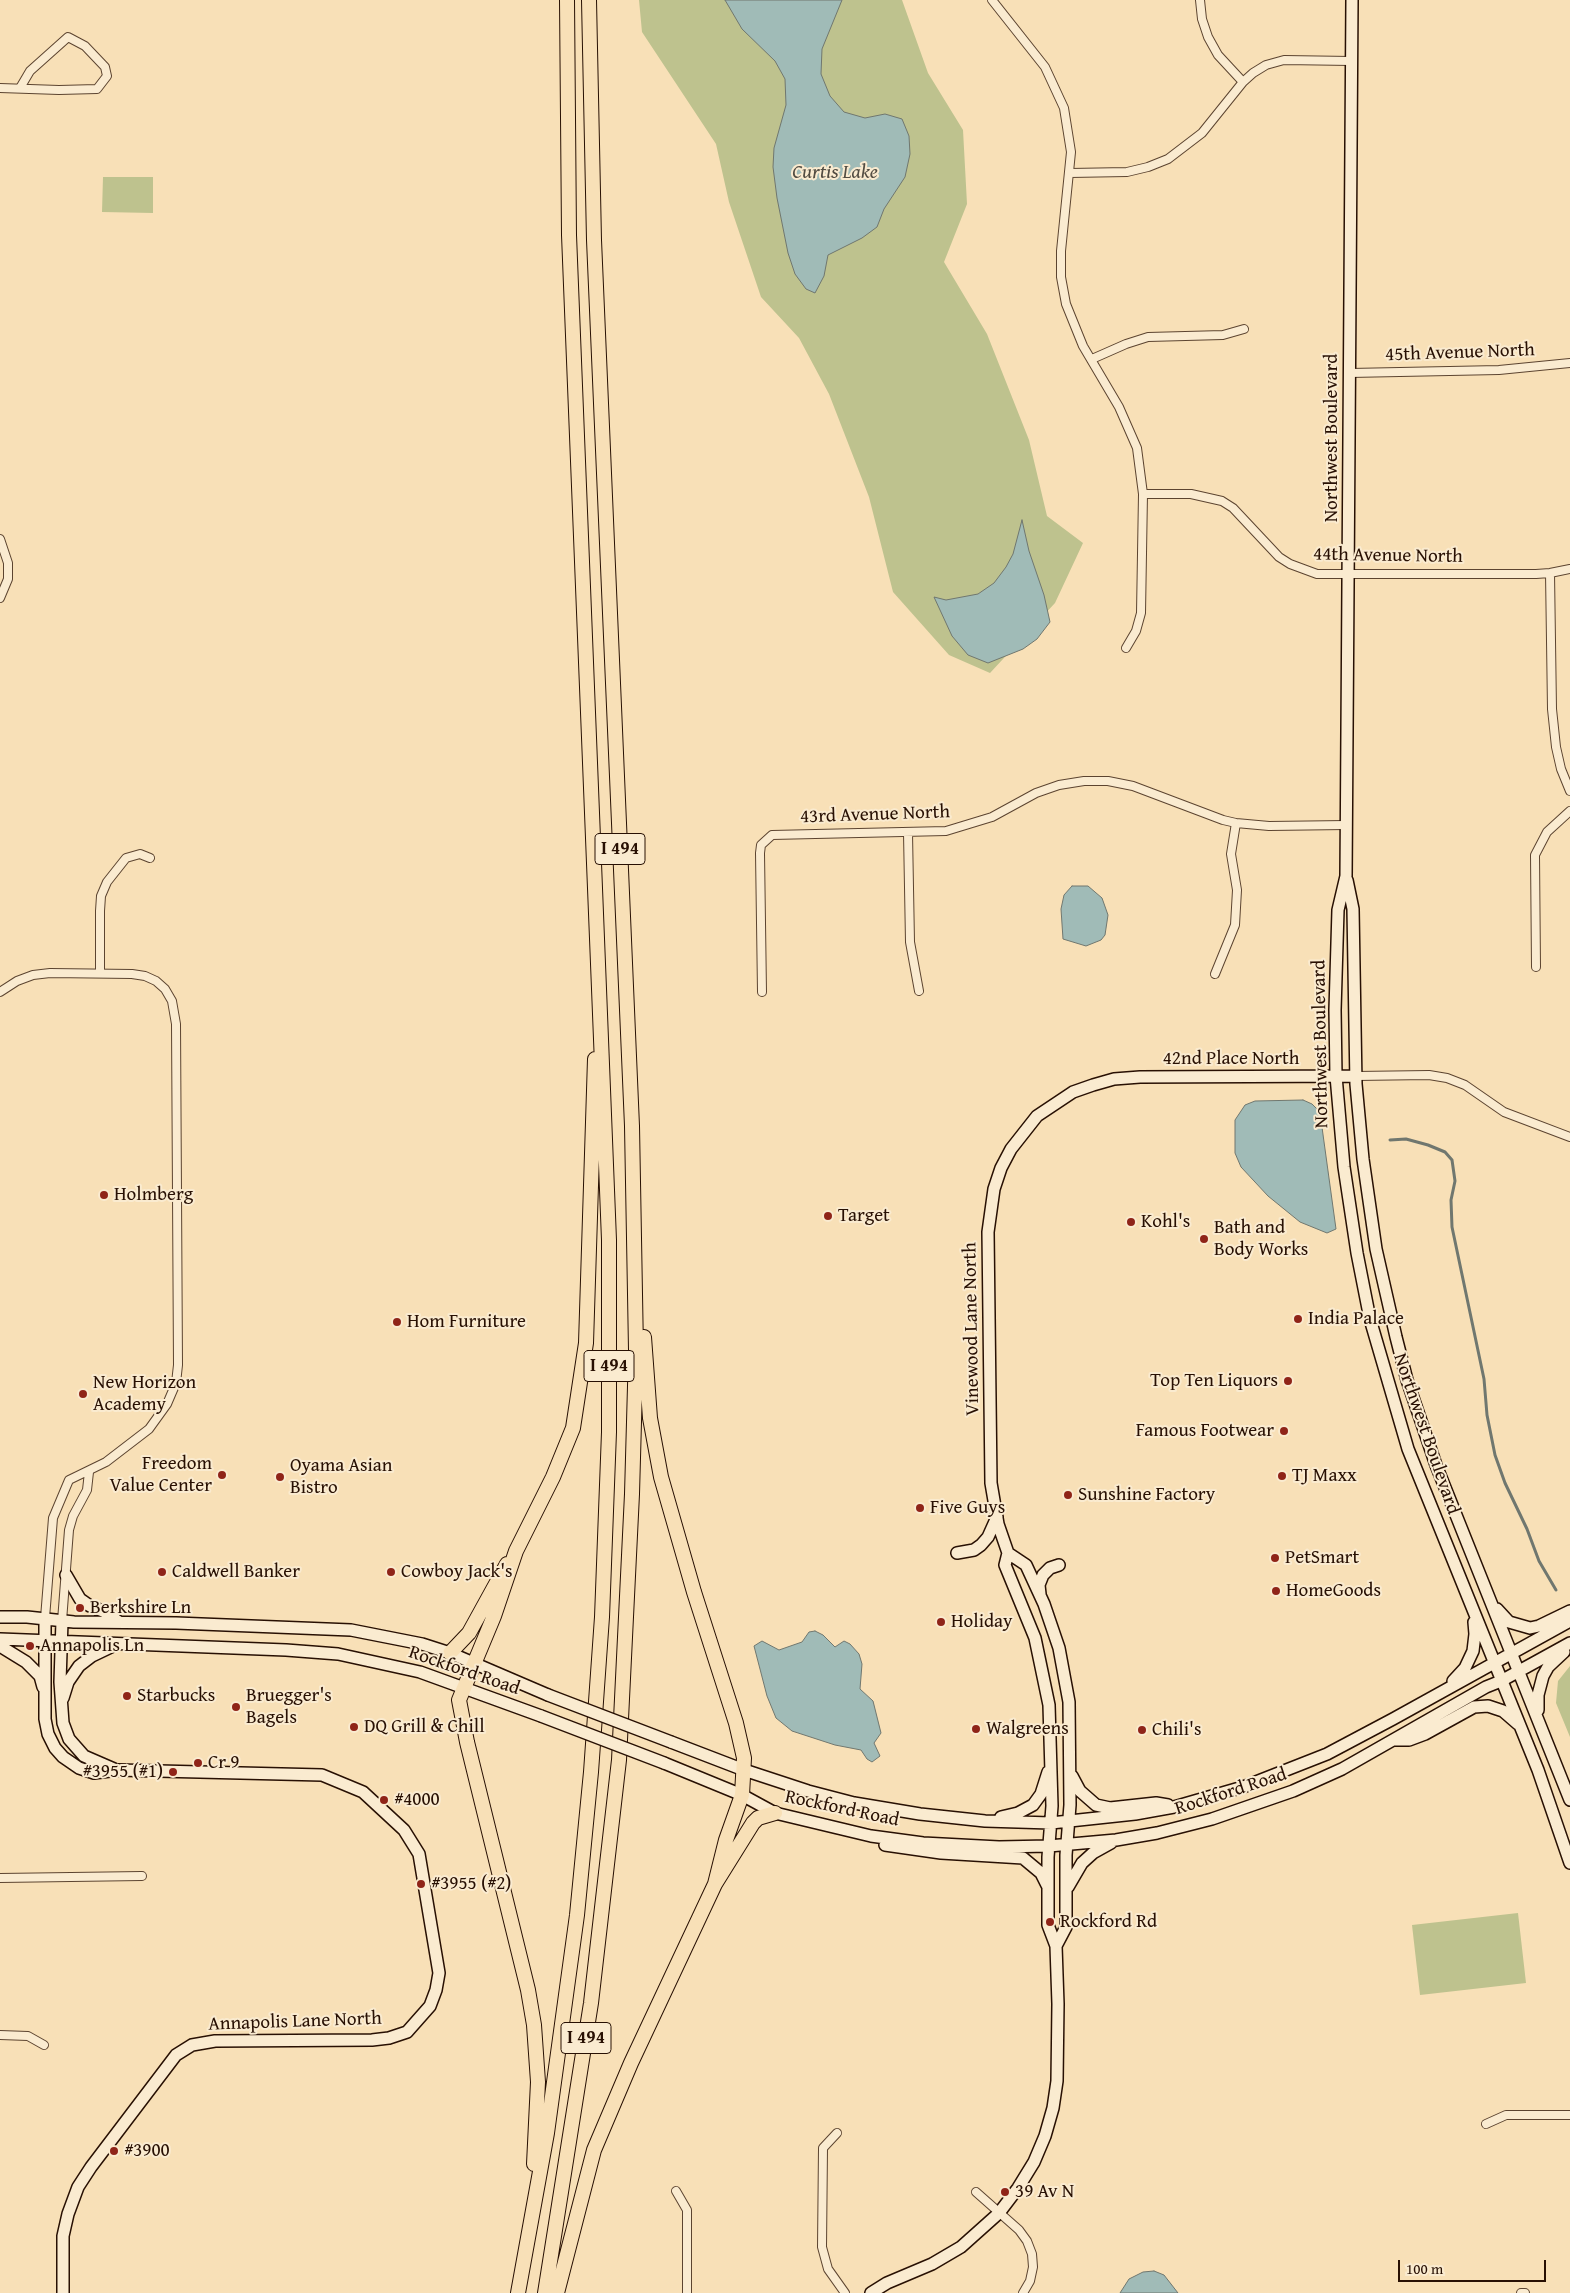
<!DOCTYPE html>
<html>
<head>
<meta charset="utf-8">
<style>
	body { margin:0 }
	#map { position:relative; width:1570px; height:2293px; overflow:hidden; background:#f8e0b7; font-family:"Gentium Book Plus",serif }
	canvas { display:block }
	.scale { position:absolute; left:1398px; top:2260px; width:148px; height:22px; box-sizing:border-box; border:2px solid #281003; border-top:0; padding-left:6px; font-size:15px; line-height:18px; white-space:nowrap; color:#281003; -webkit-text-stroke:4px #faebd0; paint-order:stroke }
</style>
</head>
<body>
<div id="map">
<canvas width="1570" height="2293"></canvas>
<div class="scale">100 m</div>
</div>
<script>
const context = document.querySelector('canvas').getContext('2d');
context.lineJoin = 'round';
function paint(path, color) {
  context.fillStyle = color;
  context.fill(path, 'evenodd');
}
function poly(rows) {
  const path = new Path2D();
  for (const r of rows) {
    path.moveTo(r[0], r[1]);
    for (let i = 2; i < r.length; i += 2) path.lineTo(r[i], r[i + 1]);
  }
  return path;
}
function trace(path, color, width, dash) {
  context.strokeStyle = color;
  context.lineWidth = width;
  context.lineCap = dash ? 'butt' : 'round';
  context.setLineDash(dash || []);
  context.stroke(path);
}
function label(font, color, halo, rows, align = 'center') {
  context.font = font + ' "Gentium Book Plus",serif';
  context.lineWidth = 4;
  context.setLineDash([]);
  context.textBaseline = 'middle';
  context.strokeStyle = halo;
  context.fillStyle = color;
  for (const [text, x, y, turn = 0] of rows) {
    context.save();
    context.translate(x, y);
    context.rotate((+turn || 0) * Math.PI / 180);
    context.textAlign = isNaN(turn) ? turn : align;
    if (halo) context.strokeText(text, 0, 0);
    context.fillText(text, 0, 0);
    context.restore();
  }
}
paint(poly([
	[639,0,902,0,928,73,963,130,967,204,944,262,987,334,1029,440,1047,516,1083,543,1055,603,990,673,949,655,893,592,869,497,829,394,799,338,761,297,729,202,716,144,642,32],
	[103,177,153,177,153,213,102,212],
	[1570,1666,1570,1737,1556,1703,1558,1681],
	[1518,1913,1526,1983,1420,1995,1412,1925]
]), '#bec28e');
const water = poly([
	[725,0,842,0,822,49,821,74,830,96,844,112,865,118,885,114,902,119,909,136,910,154,905,177,884,209,877,227,862,238,828,255,824,276,815,293,806,289,795,274,788,253,777,198,773,167,774,148,786,105,785,79,775,61,742,29,725,0],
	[1022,520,1029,551,1044,595,1050,622,1037,639,1023,649,988,663,968,655,952,636,934,597,946,600,978,594,994,583,1006,567,1013,554,1022,520],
	[1072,886,1088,886,1102,898,1108,915,1105,935,1101,940,1086,946,1063,939,1061,909,1064,895,1072,886],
	[1303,1100,1312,1104,1319,1111,1321,1120,1336,1229,1327,1233,1300,1222,1268,1196,1241,1167,1235,1153,1235,1120,1245,1105,1255,1101,1303,1100],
	[815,1631,823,1635,835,1647,844,1641,850,1644,859,1654,862,1664,860,1689,873,1701,881,1733,874,1743,880,1756,872,1762,867,1759,861,1750,835,1745,792,1731,776,1718,767,1696,754,1646,762,1641,779,1650,802,1642,809,1632,815,1631],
	[1154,2271,1164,2275,1178,2293,1120,2293,1129,2279,1143,2272,1154,2271]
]);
paint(water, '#a0bbb7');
trace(water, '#70776f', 1);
trace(poly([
	[1390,1140,1406,1139,1428,1145,1445,1152,1452,1160,1455,1181,1451,1200,1452,1227,1484,1379,1487,1415,1495,1455,1505,1483,1527,1529,1539,1561,1556,1590]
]), '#70776f', 3);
const street = poly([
	[992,0,1045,67,1064,108,1071,152,1061,251,1061,277,1066,304,1083,346,1119,407,1137,448,1143,494,1141,613,1136,631,1126,648],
	[1200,0,1202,19,1208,37,1218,55,1243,82],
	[0,88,59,90,97,89,107,76,105,67,85,46,68,37,30,71,20,88],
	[1070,173,1127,172,1148,167,1168,159,1202,133,1243,82,1253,73,1266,65,1284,60,1351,61],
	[1092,359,1126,344,1148,337,1223,335,1244,329],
	[1350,373,1499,370,1570,363],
	[1143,494,1191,494,1222,501,1233,508,1279,557,1290,564,1317,574,1536,574,1550,573,1570,569],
	[0,539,8,563,8,579,0,598],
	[1550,573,1552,709,1556,747,1561,769,1570,791],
	[908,833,910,942,919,991],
	[1536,967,1535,855,1547,832,1570,811],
	[100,973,100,911,101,896,107,882,126,858,140,854,150,858],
	[1215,974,1235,925,1237,890,1231,854,1236,823],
	[0,992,17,981,33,975,50,973,132,974,145,976,156,981,165,989,172,1001,176,1024,178,1365,176,1383,167,1404,149,1429,106,1462,69,1480,53,1518,45,1618],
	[762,992,760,853,761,845,772,835,946,831,992,817,1036,793,1059,785,1084,781,1108,781,1133,786,1223,820,1236,823,1269,826,1346,825],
	[1356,1076,1429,1075,1447,1078,1465,1085,1504,1112,1570,1137],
	[62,1621,69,1530,73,1516,87,1490,89,1472],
	[0,1878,142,1876],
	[0,2035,28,2036,44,2045],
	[1486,2124,1506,2115,1570,2115],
	[837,2133,823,2148,822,2247,828,2269,845,2293],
	[676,2191,687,2210,687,2293],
	[976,2192,1019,2230,1027,2241,1032,2254,1033,2267,1030,2281,1023,2293],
	[1521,2293,1525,2293]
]);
const secondary = poly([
	[1352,0,1346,876,1338,910,1335,1010,1336,1076,1344,1167,1357,1253,1370,1319,1408,1449,1538,1770,1570,1863],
	[1347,880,1353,909,1356,1084,1363,1159,1376,1249,1396,1337,1407,1380,1436,1465,1570,1800],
	[957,1553,974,1550,981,1545,988,1537,997,1517],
	[1008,1553,1026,1565,1044,1604,1059,1648,1069,1702,1070,1805,1066,1855,1066,1927,1056,1946],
	[66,1575,80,1599,90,1606,105,1612,119,1622],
	[1040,1594,1039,1585,1043,1575,1050,1568,1059,1565],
	[1497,1609,1509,1622,1530,1628,1539,1626,1570,1611],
	[0,1617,27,1617,74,1622,176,1623,351,1630,422,1644,450,1653,548,1695],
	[45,1618,45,1719,48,1734,55,1748,63,1757,79,1768,94,1773,118,1770,322,1775,363,1792,404,1830,419,1854,439,1973,436,1990,430,2006,407,2032,389,2038,372,2040,215,2041,192,2045,176,2055,91,2167,78,2187,68,2214,63,2236,63,2293],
	[62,1621,60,1682,63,1723,69,1739,84,1756,114,1769],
	[0,1639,286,1650,338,1654,420,1672,541,1716],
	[0,1646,26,1662,40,1676,43,1687],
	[1453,1681,1465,1668,1473,1651,1475,1634,1474,1622],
	[63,1698,68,1682,79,1666,92,1656,115,1645],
	[1538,1710,1538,1695,1543,1676,1548,1667,1564,1652],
	[1395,1740,1409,1740,1425,1734,1474,1707,1488,1706,1503,1711,1518,1724],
	[671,1742,744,1770,808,1791,854,1803,920,1814,985,1821,1051,1823,1135,1814,1174,1807,1243,1787,1327,1754,1393,1719,1570,1621],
	[664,1763,742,1795,775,1813,871,1836,923,1843,999,1847,1049,1846,1116,1840,1157,1833,1212,1819,1293,1791,1342,1769,1486,1687,1501,1681,1570,1643],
	[1072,1776,1080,1791,1096,1805,1110,1808,1156,1803,1168,1805],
	[1001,1817,1018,1813,1033,1805,1041,1794,1048,1772],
	[885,1845,941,1853,1023,1858,1041,1873,1047,1885],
	[1068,1887,1082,1863,1093,1853,1111,1843],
	[871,2293,887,2283,932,2264,961,2247,999,2213,1018,2188,1034,2162,1045,2136,1053,2108,1057,2081,1058,2004,1056,1946,1048,1925,1048,1857,1052,1806,1049,1705,1035,1638,1005,1565,1008,1553,998,1524,991,1483,988,1232,994,1189,1001,1168,1011,1149,1037,1116,1073,1092,1093,1085,1114,1079,1140,1077,1356,1076]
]);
const highway = poly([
	[644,1337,650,1418,661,1477,694,1592,736,1723,744,1758,742,1795,726,1840,715,1884],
	[450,1653,469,1633,507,1564],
	[534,2164,538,2082,534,2025,528,1990,467,1742,459,1700,494,1616,516,1551,553,1477,573,1428,586,1343,595,1059],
	[518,2293,547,2133,577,1915,591,1772,602,1617,609,1432,609,1240,569,235,567,0],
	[545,2293,591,2003,619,1760,632,1494,636,1350,632,1126,594,240,589,0],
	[557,2293,594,2150,631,2063,715,1884,753,1823,758,1818,775,1813]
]);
trace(street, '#5c4430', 10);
trace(secondary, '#281003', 14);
trace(highway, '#281003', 16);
trace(street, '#faebd0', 8);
trace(secondary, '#faebd0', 11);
trace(highway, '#f8e0b7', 14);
const secondaryBridge = poly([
	[548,1695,671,1742],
	[541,1716,664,1763]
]);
trace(secondaryBridge, '#281003', 14, []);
trace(secondaryBridge, '#faebd0', 11);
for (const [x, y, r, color] of [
	[104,1195,5,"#8f2418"],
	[828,1216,5,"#8f2418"],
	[1131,1222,5,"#8f2418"],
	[1204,1239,5,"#8f2418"],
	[1298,1319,5,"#8f2418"],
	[397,1322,5,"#8f2418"],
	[1288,1381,5,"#8f2418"],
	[83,1394,5,"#8f2418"],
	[1284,1431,5,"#8f2418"],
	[222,1475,5,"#8f2418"],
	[1282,1476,5,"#8f2418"],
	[280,1477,5,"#8f2418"],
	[1068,1495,5,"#8f2418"],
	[920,1508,5,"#8f2418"],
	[1275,1558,5,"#8f2418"],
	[162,1572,5,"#8f2418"],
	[391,1572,5,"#8f2418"],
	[1276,1591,5,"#8f2418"],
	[80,1608,5,"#8f2418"],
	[941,1622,5,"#8f2418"],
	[30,1646,5,"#8f2418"],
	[127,1696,5,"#8f2418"],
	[236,1707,5,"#8f2418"],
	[354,1727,5,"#8f2418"],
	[976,1729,5,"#8f2418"],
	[1142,1730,5,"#8f2418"],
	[198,1763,5,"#8f2418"],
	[173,1772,5,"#8f2418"],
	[384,1800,5,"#8f2418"],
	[421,1884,5,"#8f2418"],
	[1050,1922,5,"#8f2418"],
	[114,2151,5,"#8f2418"],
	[1005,2192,5,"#8f2418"]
]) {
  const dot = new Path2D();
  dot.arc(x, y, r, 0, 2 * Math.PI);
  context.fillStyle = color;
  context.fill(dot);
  trace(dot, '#faebd0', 2);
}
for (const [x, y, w] of [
	[620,849,50],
	[609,1366,50],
	[586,2038,50]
]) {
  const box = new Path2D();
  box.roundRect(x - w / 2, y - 15.5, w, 31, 4);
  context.fillStyle = '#faebd0';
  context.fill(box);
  trace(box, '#281003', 1);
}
label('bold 18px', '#281003', null, [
	["I 494",620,849],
	["I 494",609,1366],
	["I 494",586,2038]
]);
label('19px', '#281003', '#faebd0', [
	["45th Avenue North",1460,353,-2],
	["Northwest Boulevard",1332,438,-90],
	["44th Avenue North",1388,556,1],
	["43rd Avenue North",875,815,-2],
	["Northwest Boulevard",1321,1044,-91],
	["42nd Place North",1231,1059],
	["Vinewood Lane North",972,1329,-91],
	["Northwest Boulevard",1426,1434,71],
	["Rockford Road",464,1671,19],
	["Rockford Road",1231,1792,-18],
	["Rockford Road",842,1809,12],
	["Annapolis Lane North",295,2022,-2]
]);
label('19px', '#281003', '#faebd0', [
	["Holmberg",114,1195],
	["Target",838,1216],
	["Kohl's",1141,1222],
	["Bath and",1214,1228],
	["Body Works",1214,1250],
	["India Palace",1308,1319],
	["Hom Furniture",407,1322],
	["Top Ten Liquors",1278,1381,"right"],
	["New Horizon",93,1383],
	["Academy",93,1405],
	["Famous Footwear",1274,1431,"right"],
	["Freedom",212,1464,"right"],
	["Value Center",212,1486,"right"],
	["Oyama Asian",290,1466],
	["Bistro",290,1488],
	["TJ Maxx",1292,1476],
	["Sunshine Factory",1078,1495],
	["Five Guys",930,1508],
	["PetSmart",1285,1558],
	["Caldwell Banker",172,1572],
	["Cowboy Jack's",401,1572],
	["HomeGoods",1286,1591],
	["Berkshire Ln",90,1608],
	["Holiday",951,1622],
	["Annapolis Ln",40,1646],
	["Starbucks",137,1696],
	["Bruegger's",246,1696],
	["Bagels",246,1718],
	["DQ Grill & Chill",364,1727],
	["Walgreens",986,1729],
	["Chili's",1152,1730],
	["Cr 9",208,1763],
	["#3955 (#1)",163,1772,"right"],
	["#4000",394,1800],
	["#3955 (#2)",431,1884],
	["Rockford Rd",1060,1922],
	["#3900",124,2151],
	["39 Av N",1015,2192]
], 'left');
label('italic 20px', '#524c42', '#faebd0', [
	["Curtis Lake",835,173]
]);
</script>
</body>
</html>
